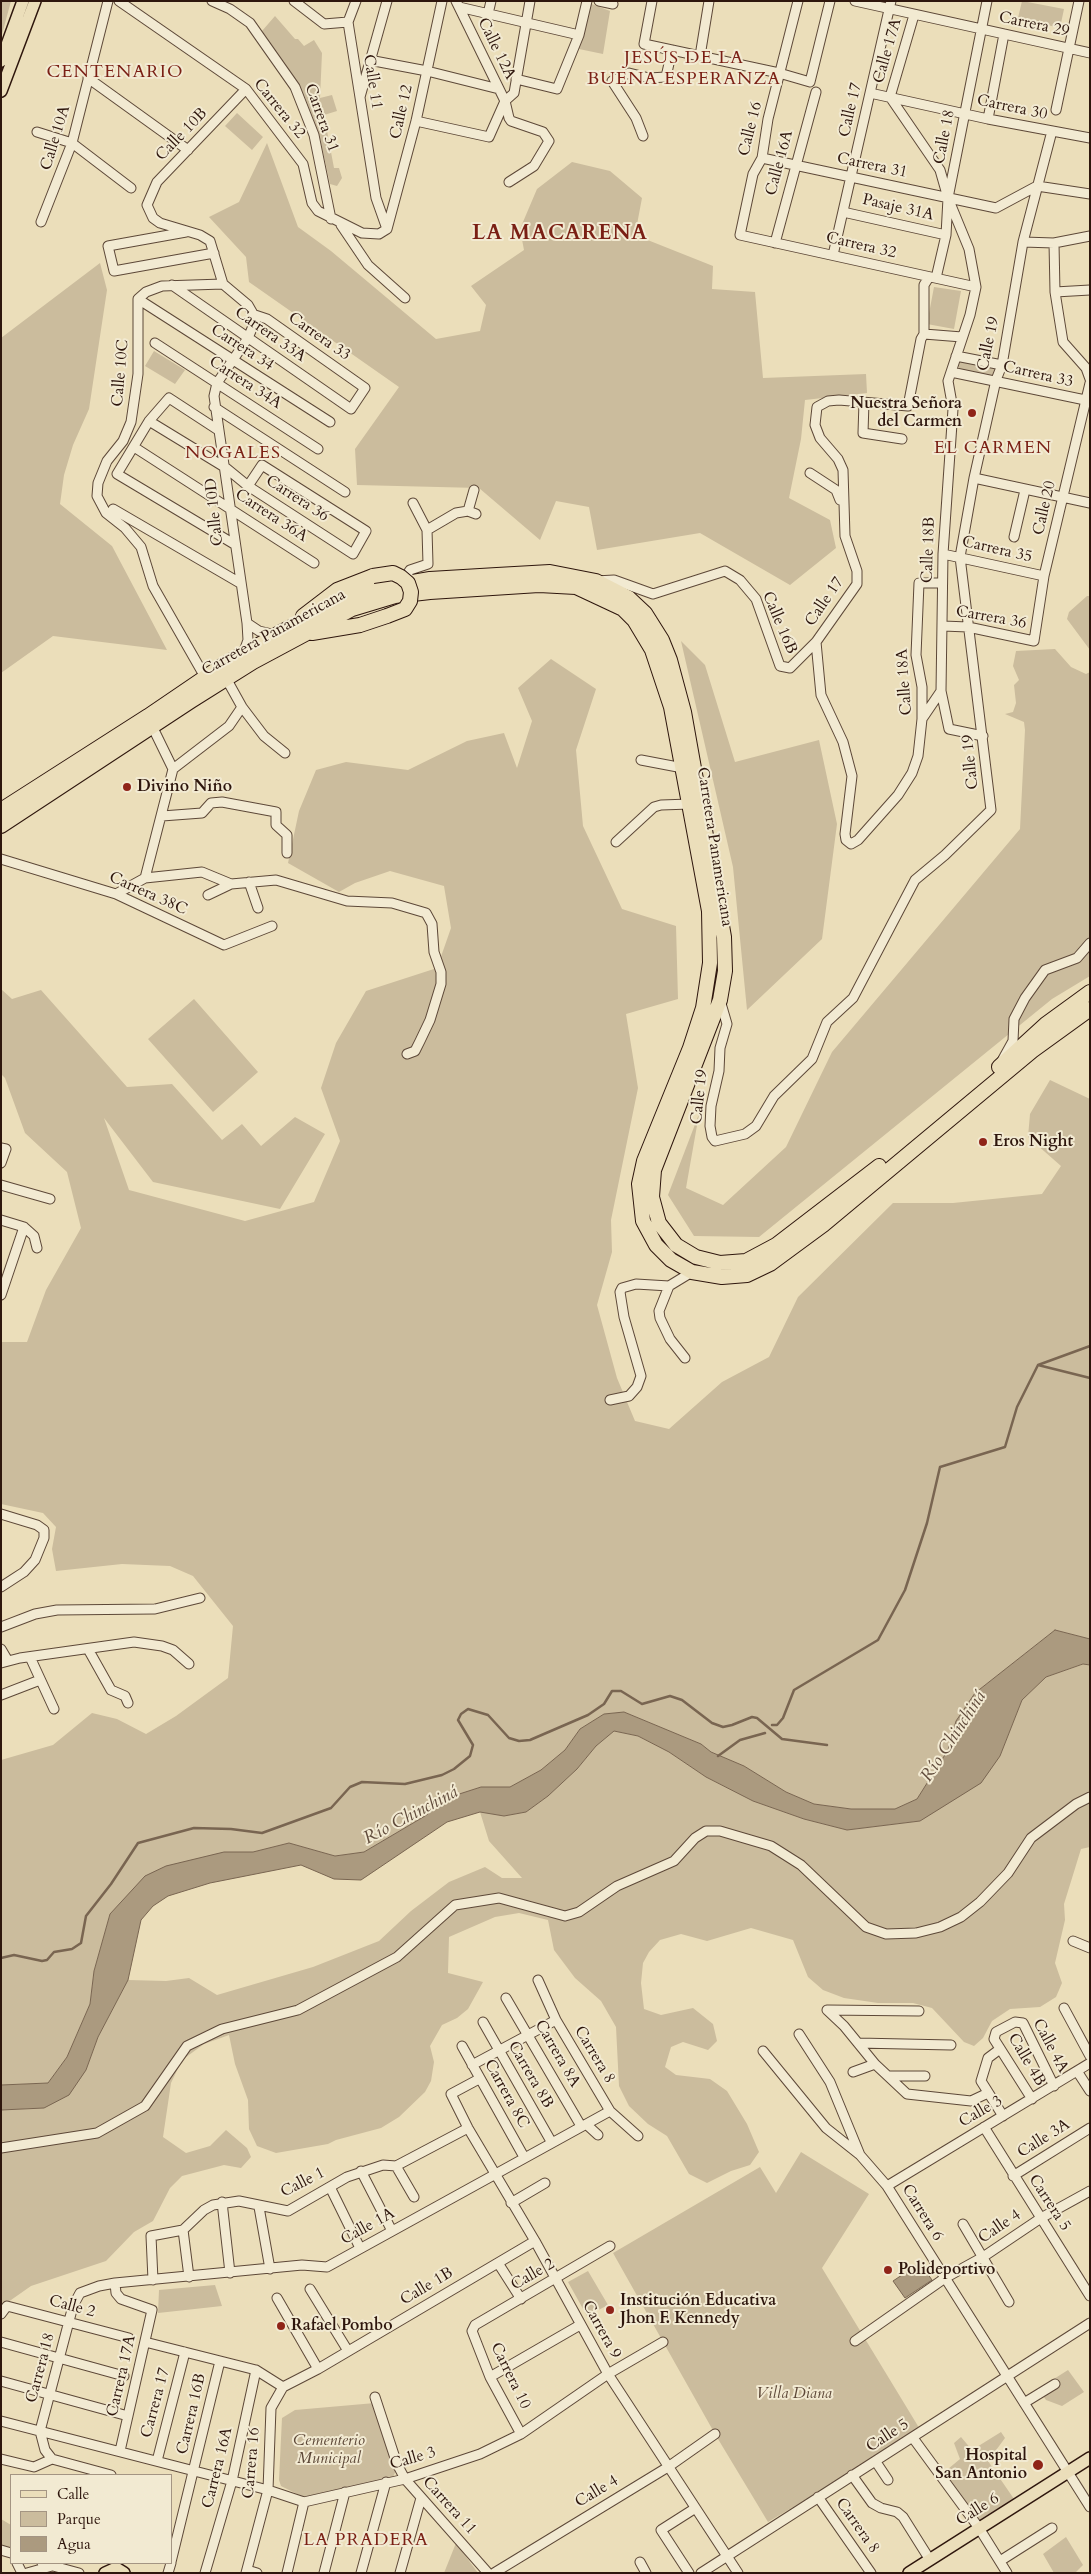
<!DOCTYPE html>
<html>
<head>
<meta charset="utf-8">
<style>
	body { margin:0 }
	#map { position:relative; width:1091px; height:2574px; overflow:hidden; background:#ebdeba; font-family:Cardo,serif }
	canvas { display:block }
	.frame { position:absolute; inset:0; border:2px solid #2e160d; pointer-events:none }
	.legend { position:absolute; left:10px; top:2474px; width:162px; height:90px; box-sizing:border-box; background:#f2ead2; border:1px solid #a49583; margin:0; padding:6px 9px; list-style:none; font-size:15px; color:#2e160d }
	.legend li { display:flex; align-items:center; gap:10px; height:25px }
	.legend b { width:25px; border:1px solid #a49583 }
</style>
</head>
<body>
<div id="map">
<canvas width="1091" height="2574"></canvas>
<div class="frame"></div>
<ul class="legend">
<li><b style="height:6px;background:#ebdeba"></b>Calle</li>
<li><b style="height:14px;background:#cbbc9d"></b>Parque</li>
<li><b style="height:14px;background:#ab9a7f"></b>Agua</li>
</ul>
</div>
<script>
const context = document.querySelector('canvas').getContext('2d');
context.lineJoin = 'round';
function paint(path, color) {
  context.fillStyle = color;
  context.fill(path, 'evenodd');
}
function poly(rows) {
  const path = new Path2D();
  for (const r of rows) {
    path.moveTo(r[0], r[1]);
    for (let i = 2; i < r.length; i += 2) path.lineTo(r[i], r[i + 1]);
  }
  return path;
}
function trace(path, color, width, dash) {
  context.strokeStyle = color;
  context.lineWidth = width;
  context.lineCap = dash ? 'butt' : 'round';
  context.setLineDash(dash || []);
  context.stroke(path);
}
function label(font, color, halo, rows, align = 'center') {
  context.font = font + ' Cardo,serif';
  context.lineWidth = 4;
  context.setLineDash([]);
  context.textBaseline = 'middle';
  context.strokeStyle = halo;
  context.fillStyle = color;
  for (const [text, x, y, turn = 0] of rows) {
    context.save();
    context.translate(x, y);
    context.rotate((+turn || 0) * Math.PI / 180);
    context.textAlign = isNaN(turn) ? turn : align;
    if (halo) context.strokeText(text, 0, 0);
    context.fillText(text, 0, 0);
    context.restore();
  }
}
paint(poly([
	[1,1,11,1,1,38],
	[1022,1,1064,9,1060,28,1018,18],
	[589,3,610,11,603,54,579,49],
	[275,16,295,39,298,39,304,46,314,40,322,53,320,98,332,95,337,111,324,115,334,168,339,168,342,178,337,186,330,184,319,134,304,95,262,31],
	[237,113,263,137,252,150,225,126],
	[267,143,298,227,331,251,436,339,480,331,486,305,471,286,524,250,520,229,537,189,572,162,610,171,642,198,635,235,713,266,712,289,755,292,763,378,866,374,867,393,805,400,801,439,789,498,830,520,836,548,790,585,700,533,597,550,589,507,556,501,540,540,479,488,357,485,355,449,399,387,249,282,246,257,209,217,239,202],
	[100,263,107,290,89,409,73,445,64,475,60,504,112,546,167,650,53,636,1,673,1,338],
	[934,287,961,291,954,329,927,324],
	[154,351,185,370,175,384,145,366],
	[960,361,995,369,994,378,958,370],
	[1087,596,1090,596,1090,650,1067,619,1069,612],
	[681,641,705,665,735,762,819,740,837,824,822,939,747,1010,733,867],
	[1055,649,1071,667,1086,674,1090,672,1090,976,1052,999,759,1237,694,1236,668,1195,699,1114,686,1188,723,1205,786,1147,832,1052,1020,829,1025,730,1024,722,1005,714,1013,712,1016,703,1014,685,1019,680,1013,666,1016,651],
	[551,659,596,689,576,750,583,826,622,909,676,926,678,999,626,1014,638,1088,611,1220,612,1252,597,1305,617,1378,635,1421,669,1429,722,1382,769,1357,798,1297,893,1203,953,1203,1042,1194,1061,1166,1028,1137,1030,1114,1050,1080,1090,1099,1090,1639,1055,1630,975,1693,956,1721,948,1750,917,1799,895,1809,851,1809,814,1804,786,1792,744,1766,711,1752,701,1744,624,1712,604,1714,580,1729,565,1750,541,1770,510,1787,481,1787,450,1797,425,1816,364,1852,335,1856,289,1843,253,1852,224,1852,124,1900,110,1914,94,1971,90,2004,67,2057,48,2083,1,2085,1,1760,53,1745,92,1713,117,1719,146,1734,176,1716,228,1678,233,1626,193,1576,170,1566,122,1564,56,1571,52,1549,56,1527,43,1513,1,1504,1,1342,27,1342,46,1290,81,1228,67,1172,25,1133,5,1078,1,1074,1,989,12,999,41,990,127,1087,172,1084,222,1140,242,1124,261,1146,295,1117,325,1134,280,1209,153,1182,104,1118,129,1190,245,1221,314,1202,340,1141,321,1088,336,1043,366,991,437,968,451,928,444,886,390,871,355,883,339,892,288,863,299,811,316,770,346,762,408,770,467,741,504,733,517,768,532,721,518,688],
	[194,999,258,1072,213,1112,148,1039],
	[1084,1664,1090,1665,1090,1847,1081,1849,1064,1904,1065,1920,1055,1963,1062,1983,1056,1997,1040,2007,1010,2009,992,2021,983,2038,974,2046,964,2042,932,2008,913,2003,878,2003,844,1998,823,1990,808,1977,793,1940,751,1928,707,1941,681,1934,660,1940,649,1952,643,1963,641,1983,644,2009,661,2015,693,2008,713,2024,717,2041,708,2050,683,2042,671,2047,665,2067,676,2075,710,2079,727,2091,747,2124,759,2152,750,2165,731,2171,707,2183,689,2174,667,2136,648,2124,629,2106,619,2086,616,2027,601,2001,575,1978,554,1950,548,1920,519,1913,495,1917,449,1937,448,1973,483,1982,468,2009,457,2018,442,2025,430,2046,434,2062,431,2081,425,2092,399,2117,381,2128,336,2140,328,2144,276,2153,257,2146,249,2129,248,2100,235,2064,229,2035,204,2044,182,2060,171,2083,163,2137,186,2153,210,2146,226,2130,247,2148,251,2157,241,2168,224,2165,182,2176,170,2188,153,2221,134,2232,106,2261,31,2286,1,2307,1,2110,44,2108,86,2070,98,2037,128,1980,166,1981,189,1978,217,1995,313,1967,379,1941,411,1911,449,1882,485,1867,502,1878,522,1878,489,1841,480,1812,504,1816,526,1812,548,1796,577,1769,596,1746,614,1731,638,1736,669,1752,706,1777,753,1801,804,1819,847,1830,920,1821,1000,1756,1022,1700,1046,1677],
	[801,2152,869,2194,822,2268,921,2431,768,2522,715,2434,613,2253,760,2167,776,2193],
	[588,2271,608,2305,587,2316,568,2282],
	[215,2285,222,2306,158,2313,159,2290],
	[1068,2370,1084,2392,1062,2406,1046,2400,1038,2389],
	[375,2403,396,2470,392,2480,305,2498,281,2486,279,2480,282,2418,295,2410],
	[1001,2432,1005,2438,988,2461,1014,2499,977,2521,942,2474,960,2459,954,2443,961,2437,972,2450],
	[1,2519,11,2525,11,2548,1,2545],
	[1066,2537,1083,2565,1075,2573,1054,2573,1043,2554],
	[456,2543,478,2573,444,2573]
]), '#cbbc9d');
const water = poly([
	[1055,1630,1090,1639,1090,1665,1083,1664,1046,1677,1022,1700,1000,1756,981,1783,920,1821,847,1830,804,1819,753,1801,706,1777,669,1752,638,1736,614,1731,596,1746,577,1769,548,1796,526,1812,504,1816,480,1812,447,1822,361,1880,334,1879,301,1865,210,1883,168,1896,153,1906,141,1920,128,1980,98,2037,86,2070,69,2095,44,2108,1,2110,1,2085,48,2083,67,2057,90,2004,94,1971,110,1914,145,1876,166,1866,224,1852,253,1852,289,1843,335,1856,364,1852,425,1816,450,1797,481,1787,510,1787,541,1770,565,1750,580,1729,604,1714,624,1712,701,1744,711,1752,744,1766,786,1792,814,1804,851,1809,895,1809,917,1799,948,1750,956,1721,975,1693,1055,1630],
	[920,2263,932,2280,905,2298,893,2281,920,2263]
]);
paint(water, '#ab9a7f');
trace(water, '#796551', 1);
trace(poly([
	[1038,1365,1090,1378],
	[772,1725,777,1725,783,1718,794,1690,878,1640,905,1590,927,1523,940,1467,1005,1447,1017,1407,1038,1365,1090,1346],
	[718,1756,740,1740,765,1733],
	[1,1958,14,1955,42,1961,47,1960,54,1952,72,1949,81,1943,86,1916,111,1884,138,1843,194,1828,231,1829,262,1833,331,1808,350,1787,362,1782,405,1784,442,1775,454,1769,470,1756,473,1745,458,1720,461,1714,468,1709,488,1715,509,1738,519,1741,530,1740,588,1715,604,1704,612,1691,621,1691,642,1704,670,1696,682,1700,712,1723,723,1727,732,1725,752,1717,757,1718,782,1739,827,1745]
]), '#796551', 2.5);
const minor = poly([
	[119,1,246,89,303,164,312,203,318,211,362,233,379,234,387,229],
	[212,1,230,9,250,23,295,87,314,135,331,219],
	[294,1,324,24,348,22],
	[356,1,348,22,376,198,387,229],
	[456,1,505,101,509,118,511,121,543,132,549,141,534,166,509,182],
	[599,1,613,4],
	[652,1,644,44,779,73,810,82,830,1],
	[798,1,768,119,762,158,753,174,740,235,976,287],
	[855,1,1090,53],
	[459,7,579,35],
	[488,14,491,1],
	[914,15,890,97,940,170,948,198,969,249,976,287,970,315,948,381,953,409,943,554,941,691,949,729,983,736],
	[700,56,709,1],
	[369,60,427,71,499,89],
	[88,78,188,150],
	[516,79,557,89,579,35,587,1],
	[870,93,988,119,1090,138],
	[360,97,387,1],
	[1056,110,1079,1],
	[988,119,1004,34],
	[416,121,489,137,505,101,514,93,530,1],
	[37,132,72,143,131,188],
	[643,136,636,118,612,81,629,73,649,78,666,77,672,50],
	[762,158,996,208,1037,186,1090,194],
	[843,212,946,235],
	[41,222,72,143,108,1],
	[341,225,368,265,405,298],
	[387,229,416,121,442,1],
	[186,232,108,246,114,271,214,253],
	[1023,242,1054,243,1090,236],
	[775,243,816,92],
	[1054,243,1055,292,1063,342,1086,368,1090,379],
	[833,255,891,1],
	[936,278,946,235,948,198,987,1],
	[172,285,351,409,365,388,267,319,255,315],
	[1055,292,1090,290],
	[138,299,330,422],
	[924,334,962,337],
	[155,343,318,449],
	[956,356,1002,365],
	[951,372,1090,401],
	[864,402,863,433,902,439],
	[214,407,345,492],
	[149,421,226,468,248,486,353,554,366,531,262,465,248,486],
	[218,430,169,398,149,421,117,474,234,544],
	[134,447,314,563],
	[810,473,836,490,840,500],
	[974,478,1090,503],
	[113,509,240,583],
	[468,511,474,490],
	[427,530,456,513,468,511,476,514],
	[1014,537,1025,490],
	[943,554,1044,576],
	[596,581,614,580,653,594,725,571,740,580,756,599,780,666,790,668,816,642,857,584,857,571,845,536,843,470,838,459,820,438,815,425,817,407,828,401,839,400,908,406,921,339,924,334,924,285,929,277],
	[402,582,410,570,428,564,427,530,413,503],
	[247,623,259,631,276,635],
	[943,626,968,627,1034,641,1044,576,1090,383],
	[816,642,821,695,843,742,852,776,845,834,846,840,851,844,858,840,898,795,912,773,918,756,922,719,922,687,916,655,919,583,942,583],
	[243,654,248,640,247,623,214,396,217,383,248,338,256,319,248,305,223,284,210,241,200,235,160,223,153,218,147,205,157,182,246,89],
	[205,677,153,586,141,547,125,528,106,513,97,496,98,483,107,461,123,441,131,422,138,374,138,299,146,292,162,286,223,284],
	[227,680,242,707,264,736,285,753],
	[922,719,941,691],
	[641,760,683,768],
	[173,769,229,726,242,707],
	[162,816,202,813,211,803,222,802,276,812,276,825,287,835,287,853],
	[616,842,654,807,661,805,690,804],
	[1,859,116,894,224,945,272,926],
	[145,878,173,769,152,726],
	[249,882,258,908],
	[116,894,145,878,202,872,231,884,276,880,347,901,392,903,426,913,432,924,434,952,441,972,441,984,430,1020,420,1041,415,1051,407,1054],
	[208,895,231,884],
	[720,1000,727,1024,720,1048,719,1071,711,1106,710,1126,712,1137,715,1141,745,1134,756,1126,774,1096,812,1059,827,1022,853,998,915,880,945,855,991,810,960,557,974,478,996,380,1002,365,1023,242,1052,131],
	[1003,1059,1013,1041,1014,1019,1025,998,1045,970,1077,958,1090,943],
	[1,1148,6,1149,1,1163],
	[1,1185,50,1199],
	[1,1220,24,1227,34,1236,37,1248],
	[1,1295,24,1227],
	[685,1358,670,1339,660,1318,659,1311,669,1286,692,1272],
	[610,1400,629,1396,637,1387,641,1376,624,1317,620,1292,622,1288,636,1284,669,1286],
	[1,1514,37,1525,44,1530,44,1538,35,1560,24,1572,1,1587],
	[1,1627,35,1614,57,1610,155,1609,200,1598],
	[1,1649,8,1661],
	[88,1649,111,1690,125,1696,128,1703],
	[30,1657,54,1709],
	[1,1663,20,1658,134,1642,162,1646,173,1650,189,1664],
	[1,1695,40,1680],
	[1073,1941,1090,1948],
	[538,1980,556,2020,610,2111,638,2136],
	[506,1998,581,2126],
	[1064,2008,1090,2056],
	[827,2010,844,2026,875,2064,907,2094,971,2101,988,2093],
	[827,2010,919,2011],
	[483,2022,552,2143],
	[799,2034,830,2082,860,2155,887,2186,1090,2507],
	[858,2043,951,2045],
	[462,2046,524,2157],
	[1000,2049,988,2058,981,2081,1003,2116],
	[763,2051,826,2128,860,2155],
	[472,2065,556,2020],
	[1077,2071,1090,2091],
	[853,2072,875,2064],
	[889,2076,925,2076],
	[479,2079,451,2094,468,2128,535,2241,608,2374,738,2573],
	[1032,2099,994,2039,996,2032,1015,2022,1023,2023,1054,2086],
	[586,2124,598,2135],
	[984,2127,1090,2296],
	[1,2148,97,2133,145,2106,187,2046,222,2029,298,2010,397,1957,455,1905,499,1898,565,1916,579,1912,617,1886,674,1861,695,1838,706,1831,720,1831,771,1846,801,1865,866,1927,886,1934,916,1933,940,1927,961,1917,980,1902,1008,1873,1031,1838,1076,1804,1090,1797],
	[396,2166,414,2197],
	[361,2171,392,2231],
	[1013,2176,1090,2128],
	[887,2186,1090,2063],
	[330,2187,360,2248],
	[222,2202,230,2273],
	[511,2203,545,2183],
	[259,2207,270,2269],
	[963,2224,1009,2302],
	[183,2230,189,2277],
	[498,2263,521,2299],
	[153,2280,151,2236,183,2230,204,2210,213,2205,239,2201,288,2211,347,2177,383,2165,396,2166,468,2128],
	[115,2283,116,2293,121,2299,152,2310,120,2451],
	[310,2289,348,2351],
	[277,2298,318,2369],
	[1,2314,7,2306,129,2338],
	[855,2341,945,2278,983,2257,1041,2218,1090,2191],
	[1,2342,124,2376],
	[145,2342,256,2370,283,2387],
	[490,2377,580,2325],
	[1,2381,128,2416],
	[283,2387,318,2369,535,2241],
	[375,2397,397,2464,405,2479,488,2573],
	[1024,2403,1055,2384],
	[1,2421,268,2490,304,2502,405,2479,480,2454,521,2434,608,2374,663,2342],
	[521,2434,490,2377,472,2331,475,2325,610,2246],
	[913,2438,979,2528,1007,2573],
	[1,2459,34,2467,52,2459],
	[52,2459,45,2450,40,2431,73,2306,80,2293,99,2286,115,2283,302,2265,327,2267,610,2111],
	[52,2459,111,2475],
	[157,2461,185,2352],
	[876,2462,888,2480],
	[852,2475,872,2503,881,2508,897,2512,903,2517,930,2560],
	[818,2497,871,2573],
	[1,2550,11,2553],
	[1000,2561,1052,2528],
	[171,2562,220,2361],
	[640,2562,646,2573],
	[17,2563,22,2573],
	[42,2563,79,2573],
	[247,2570,257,2573],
	[27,2573,52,2566],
	[168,2573,171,2563],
	[205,2573,232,2481,256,2370],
	[246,2573,268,2490,271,2408,283,2387],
	[287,2573,304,2502],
	[324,2573,345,2492],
	[361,2573,386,2482],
	[400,2573,421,2498],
	[494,2573,668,2467,715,2434],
	[689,2573,661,2530,694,2509],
	[701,2573,1090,2323]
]);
const major = poly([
	[1,61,23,1],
	[1,91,35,1],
	[105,2573,116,2568,124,2573],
	[909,2573,1090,2458]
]);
const highway = poly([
	[303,616,337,590,373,576],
	[312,633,360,625,387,616],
	[1,810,148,716,220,667,283,631,358,595,379,588,430,579,497,575,550,572,596,581,629,598,645,613,662,640,670,660,684,712,724,937,725,971,720,1000,654,1170,652,1197,659,1223,676,1245,696,1257,720,1263,746,1261,776,1245,879,1166],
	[1,826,191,701,253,662,352,609,395,596,430,592,539,585,576,587,623,609,634,620,652,650,671,707,709,911,710,963,703,1008,690,1048,644,1161,639,1184,643,1221,656,1245,671,1260,692,1272,722,1277,747,1275,770,1264,823,1225,1032,1051,1090,1009],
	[999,1067,1046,1024,1090,992]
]);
trace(minor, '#5d4838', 11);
trace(major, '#2e160d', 14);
trace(highway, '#2e160d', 16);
trace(minor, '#f2ead2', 9);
trace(major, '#ebdeba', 11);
trace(highway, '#ebdeba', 14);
const highwayBridge = poly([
	[373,576,393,573,401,577,408,583,411,592,410,601,405,609,387,616]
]);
trace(highwayBridge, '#2e160d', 16, []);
trace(highwayBridge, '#ebdeba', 14);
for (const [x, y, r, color] of [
	[972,413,5,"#8f2418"],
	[127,787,5,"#8f2418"],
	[983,1142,5,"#8f2418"],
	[888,2270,5,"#8f2418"],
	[610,2310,5,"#8f2418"],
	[281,2326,5,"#8f2418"],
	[1038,2465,6,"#8f2418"]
]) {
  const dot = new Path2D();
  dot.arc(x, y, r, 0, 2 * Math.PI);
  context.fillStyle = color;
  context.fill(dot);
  trace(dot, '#f2ead2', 2);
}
label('16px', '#2e160d', '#f2ead2', [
	["Carrera 29",1034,25,12],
	["Calle 12A",496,49,64],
	["Calle 17A",888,51,-74],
	["Calle 11",372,82,81],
	["Carrera 30",1012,108,12],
	["Carrera 32",279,109,51],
	["Calle 17",851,110,-77],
	["Calle 12",402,112,-77],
	["Carrera 31",321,118,70],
	["Calle 16",751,129,-76],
	["Calle 10B",182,135,-46],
	["Calle 18",945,137,-79],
	["Calle 10A",56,138,-73],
	["Calle 16A",780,163,-75],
	["Carrera 31",872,166,12],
	["Pasaje 31A",898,208,13],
	["Carrera 32",861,246,13],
	["Carrera 33A",270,335,35],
	["Carrera 33",319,337,35],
	["Calle 19",989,344,-78],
	["Carrera 34",242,348,33],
	["Calle 10C",121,373,-85],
	["Carrera 33",1038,375,13],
	["Carrera 34A",245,383,33],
	["Carrera 36",297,499,33],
	["Calle 20",1045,508,-77],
	["Calle 10D",215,512,-96],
	["Carrera 36A",271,516,33],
	["Calle 18B",929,550,-88],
	["Carrera 35",997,550,13],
	["Calle 17",825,602,-56],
	["Carrera 36",991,618,10],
	["Calle 16B",779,623,67],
	["Carretera Panamericana",274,633,-29],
	["Calle 18A",905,682,-94],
	["Calle 19",971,762,-96],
	["Carretera Panamericana",714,847,81],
	["Carrera 38C",148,894,24],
	["Calle 19",700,1097,-84],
	["Calle 4A",1050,2046,62],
	["Carrera 8A",557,2054,60],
	["Carrera 8",594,2055,59],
	["Calle 4B",1026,2060,59],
	["Carrera 8B",530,2075,60],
	["Carrera 8C",506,2094,61],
	["Calle 3",981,2112,-30],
	["Calle 3A",1044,2139,-32],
	["Calle 1",303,2183,-27],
	["Carrera 5",1049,2203,57],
	["Carrera 6",922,2213,58],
	["Calle 1A",368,2227,-29],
	["Calle 4",1000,2227,-34],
	["Calle 2",533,2275,-30],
	["Calle 1B",427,2287,-31],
	["Calle 2",72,2307,15],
	["Carrera 9",601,2330,61],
	["Carrera 18",41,2368,-75],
	["Carrera 17A",122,2376,-77],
	["Carrera 10",510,2376,64],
	["Carrera 17",156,2403,-75],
	["Carrera 16B",192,2414,-77],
	["Calle 5",888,2436,-33],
	["Calle 3",413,2459,-16],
	["Carrera 16",252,2463,-85],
	["Carrera 16A",218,2468,-76],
	["Calle 4",597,2492,-31],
	["Carrera 11",449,2506,48],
	["Calle 6",978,2510,-32],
	["Carrera 8",857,2526,55]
]);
label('bold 16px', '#2e160d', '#f2ead2', [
	["Nuestra Señora",962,404,"right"],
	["del Carmen",962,422,"right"],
	["Divino Niño",137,787],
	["Eros Night",993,1142],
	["Polideportivo",898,2270],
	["Institución Educativa",620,2301],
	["Jhon F. Kennedy",620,2319],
	["Rafael Pombo",291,2326],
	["Hospital",1027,2456,"right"],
	["San Antonio",1027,2474,"right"]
], 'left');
label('italic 16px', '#5d4838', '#f2ead2', [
	["Villa Diana",794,2394],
	["Cementerio",329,2441],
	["Municipal",329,2459]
]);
context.letterSpacing = '1px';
label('18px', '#7a1f14', '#f2ead2', [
	["JESÚS DE LA",684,59],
	["BUENA ESPERANZA",684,80],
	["CENTENARIO",115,73],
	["EL CARMEN",993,449],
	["NOGALES",233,454],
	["LA PRADERA",366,2541]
]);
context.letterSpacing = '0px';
label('italic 18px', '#604b3b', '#f2ead2', [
	["Río Chinchiná",954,1737,-57],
	["Río Chinchiná",411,1816,-28]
]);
context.letterSpacing = '1px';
label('bold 21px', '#7a1f14', '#f2ead2', [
	["LA MACARENA",560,234]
]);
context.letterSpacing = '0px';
</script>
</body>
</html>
